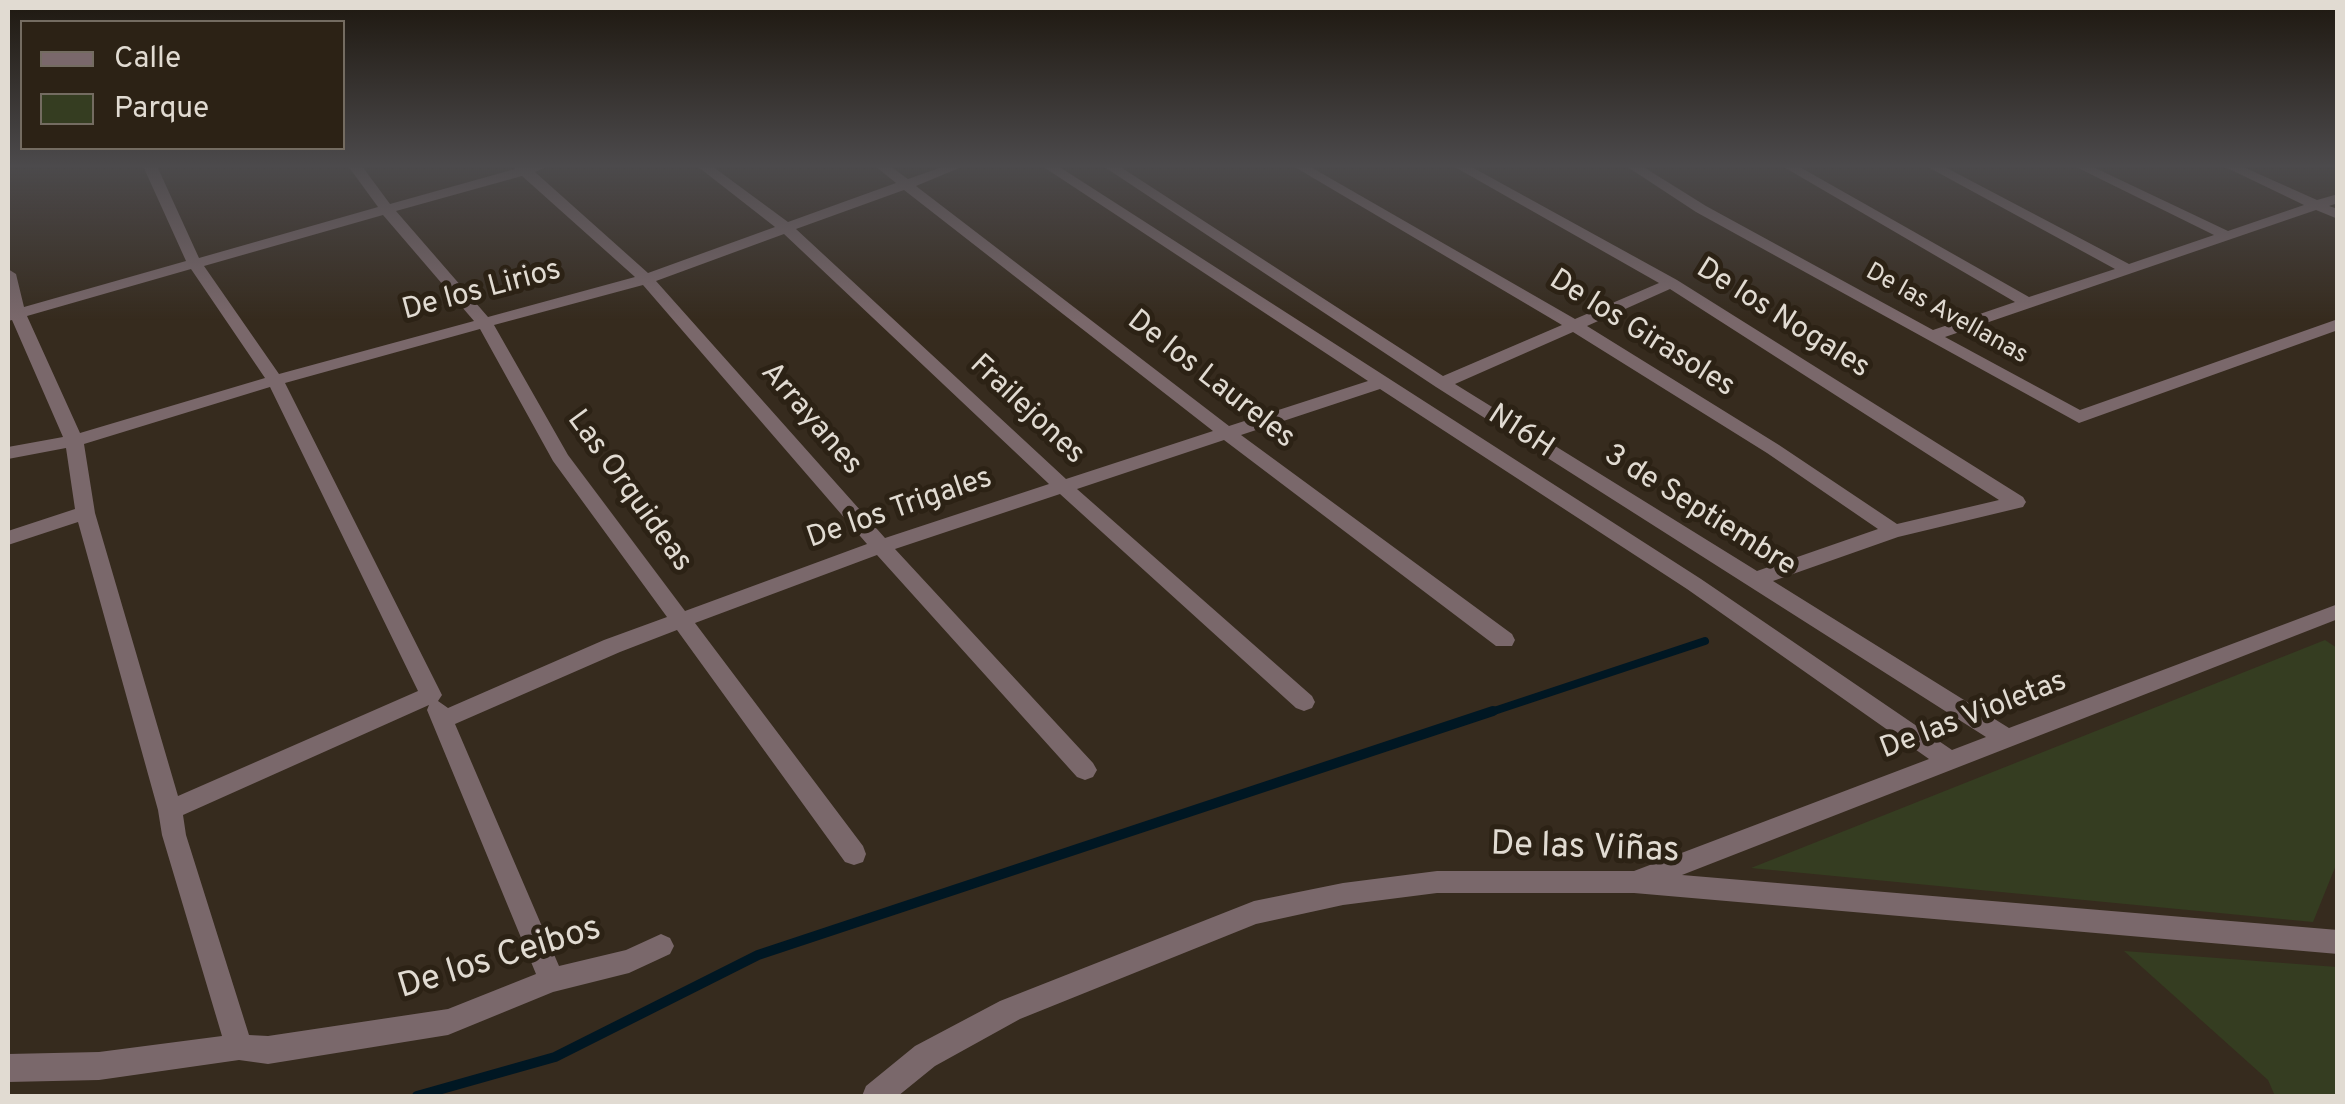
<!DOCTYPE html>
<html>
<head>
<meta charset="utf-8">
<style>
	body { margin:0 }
	#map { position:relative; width:2345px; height:1104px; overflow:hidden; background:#362b1e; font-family:Overpass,sans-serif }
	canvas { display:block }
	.frame { position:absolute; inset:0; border:10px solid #e1dbd2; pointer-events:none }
	.legend { position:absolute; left:20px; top:20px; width:325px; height:130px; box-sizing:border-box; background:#2c2215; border:2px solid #746c61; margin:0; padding:12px 18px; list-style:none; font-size:30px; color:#e1dbd2 }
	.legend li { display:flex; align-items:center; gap:20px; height:50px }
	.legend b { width:50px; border:2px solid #746c61 }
</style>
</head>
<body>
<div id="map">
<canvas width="2345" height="1104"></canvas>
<div class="frame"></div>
<ul class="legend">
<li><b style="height:12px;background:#7a686b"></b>Calle</li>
<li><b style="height:28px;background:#353d21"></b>Parque</li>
</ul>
</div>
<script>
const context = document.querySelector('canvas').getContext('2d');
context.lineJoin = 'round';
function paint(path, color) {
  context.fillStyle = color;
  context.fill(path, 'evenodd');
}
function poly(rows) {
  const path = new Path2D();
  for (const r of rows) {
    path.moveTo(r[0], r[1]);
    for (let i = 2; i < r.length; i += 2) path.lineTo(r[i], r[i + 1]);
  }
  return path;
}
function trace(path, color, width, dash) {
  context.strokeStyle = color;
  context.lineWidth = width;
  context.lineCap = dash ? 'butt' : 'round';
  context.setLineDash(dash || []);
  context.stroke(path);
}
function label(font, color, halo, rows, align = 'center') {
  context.font = font + ' Overpass,sans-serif';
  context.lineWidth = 10;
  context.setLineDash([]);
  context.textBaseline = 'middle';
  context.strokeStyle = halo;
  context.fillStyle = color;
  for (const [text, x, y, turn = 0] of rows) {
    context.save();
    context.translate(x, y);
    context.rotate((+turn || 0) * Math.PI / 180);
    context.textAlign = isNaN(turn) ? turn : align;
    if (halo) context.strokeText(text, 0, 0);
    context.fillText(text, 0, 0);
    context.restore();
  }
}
paint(poly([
	[2325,640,2337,648,2338,860,2313,922,1751,868],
	[2124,951,2337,967,2337,1096,2275,1096,2268,1080]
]), '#353d21');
trace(poly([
	[1485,714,1705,641]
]), '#001723', 8);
trace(poly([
	[417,1096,555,1057,758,955,1493,711]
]), '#001723', 10);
paint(poly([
	[143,166,157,166,199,258,378,207,348,166,362,166,390,204,515,169,513,166,548,166,535,172,648,273,775,227,697,166,712,166,788,222,896,183,875,166,890,166,908,179,945,166,964,166,916,186,1229,426,1368,381,1042,166,1058,166,1701,579,1952,750,1986,737,1436,387,1103,166,1119,166,1443,376,1562,325,1293,166,1309,166,1575,319,1659,283,1453,166,1470,166,1677,280,2023,497,2026,502,2023,507,1898,537,1773,581,2009,728,2338,604,2338,619,1682,875,2338,930,2338,954,1634,893,1437,893,1343,905,1256,924,1020,1019,935,1066,898,1096,862,1096,866,1086,915,1046,1000,1001,1254,901,1343,883,1437,871,1634,871,1929,759,1687,589,1380,389,1241,435,1512,634,1515,640,1512,646,1496,646,1224,440,1077,489,1312,696,1315,702,1312,708,1304,711,1296,708,1060,494,895,549,1093,763,1097,770,1093,777,1085,780,1077,777,877,555,695,623,863,846,866,854,863,862,854,865,845,862,677,630,620,652,455,724,559,966,626,950,661,934,670,938,674,946,670,954,629,973,553,992,448,1035,268,1064,239,1060,99,1080,8,1082,8,1054,99,1052,222,1036,162,835,158,810,78,522,8,545,8,531,75,509,66,448,8,459,8,447,63,437,12,320,8,321,8,269,16,274,24,307,186,261,143,166],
	[522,176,635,277,488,317,396,211,522,176],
	[904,190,1213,431,1066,479,796,229,904,190],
	[383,215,474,321,279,374,204,266,383,215],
	[784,234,1049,484,885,538,656,281,784,234],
	[191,269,265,378,80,433,27,316,191,269],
	[643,285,867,544,685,611,568,455,494,325,643,285],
	[1670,289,1999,500,1897,524,1779,445,1587,326,1670,289],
	[480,329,553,461,667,617,604,640,448,708,438,701,442,695,285,383,480,329],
	[1573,332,1767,453,1878,529,1757,571,1455,384,1573,332],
	[270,387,418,691,178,796,95,513,84,444,270,387],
	[429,705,427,710,536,974,448,1009,268,1036,249,1035,186,835,183,815,429,705],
	[1626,166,1642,166,1706,206,1933,330,2015,302,1782,166,1798,166,2029,297,2115,269,1926,166,1943,166,2129,264,2214,235,2074,166,2091,166,2228,231,2304,205,2223,166,2241,166,2317,200,2338,194,2338,203,2329,206,2338,209,2338,219,2316,210,1945,337,2080,410,2338,319,2338,330,2079,423,1696,212,1626,166]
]), '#7a686b');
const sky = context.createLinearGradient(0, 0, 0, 320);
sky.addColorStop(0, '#1e1810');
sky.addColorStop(0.52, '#4c4a4c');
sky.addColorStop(1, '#4c4a4c00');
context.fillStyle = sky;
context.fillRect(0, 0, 2345, 320);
label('25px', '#e1dbd2', '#2c2215', [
	["De las Avellanas",1946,315,29]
]);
label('30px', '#e1dbd2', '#2c2215', [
	["De los Lirios",482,292,-15],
	["De los Nogales",1782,320,32],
	["De los Girasoles",1641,335,32],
	["De los Laureles",1210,381,38],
	["Frailejones",1026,411,43],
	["Arrayanes",810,420,49],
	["N16H",1520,433,33],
	["Las Orquideas",628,492,54],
	["De los Trigales",900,510,-19],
	["3 de Septiembre",1699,512,32],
	["De las Violetas",1974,717,-21]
]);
label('35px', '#e1dbd2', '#2c2215', [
	["De las Viñas",1585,850,2],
	["De los Ceibos",500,960,-17]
]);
</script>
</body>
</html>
